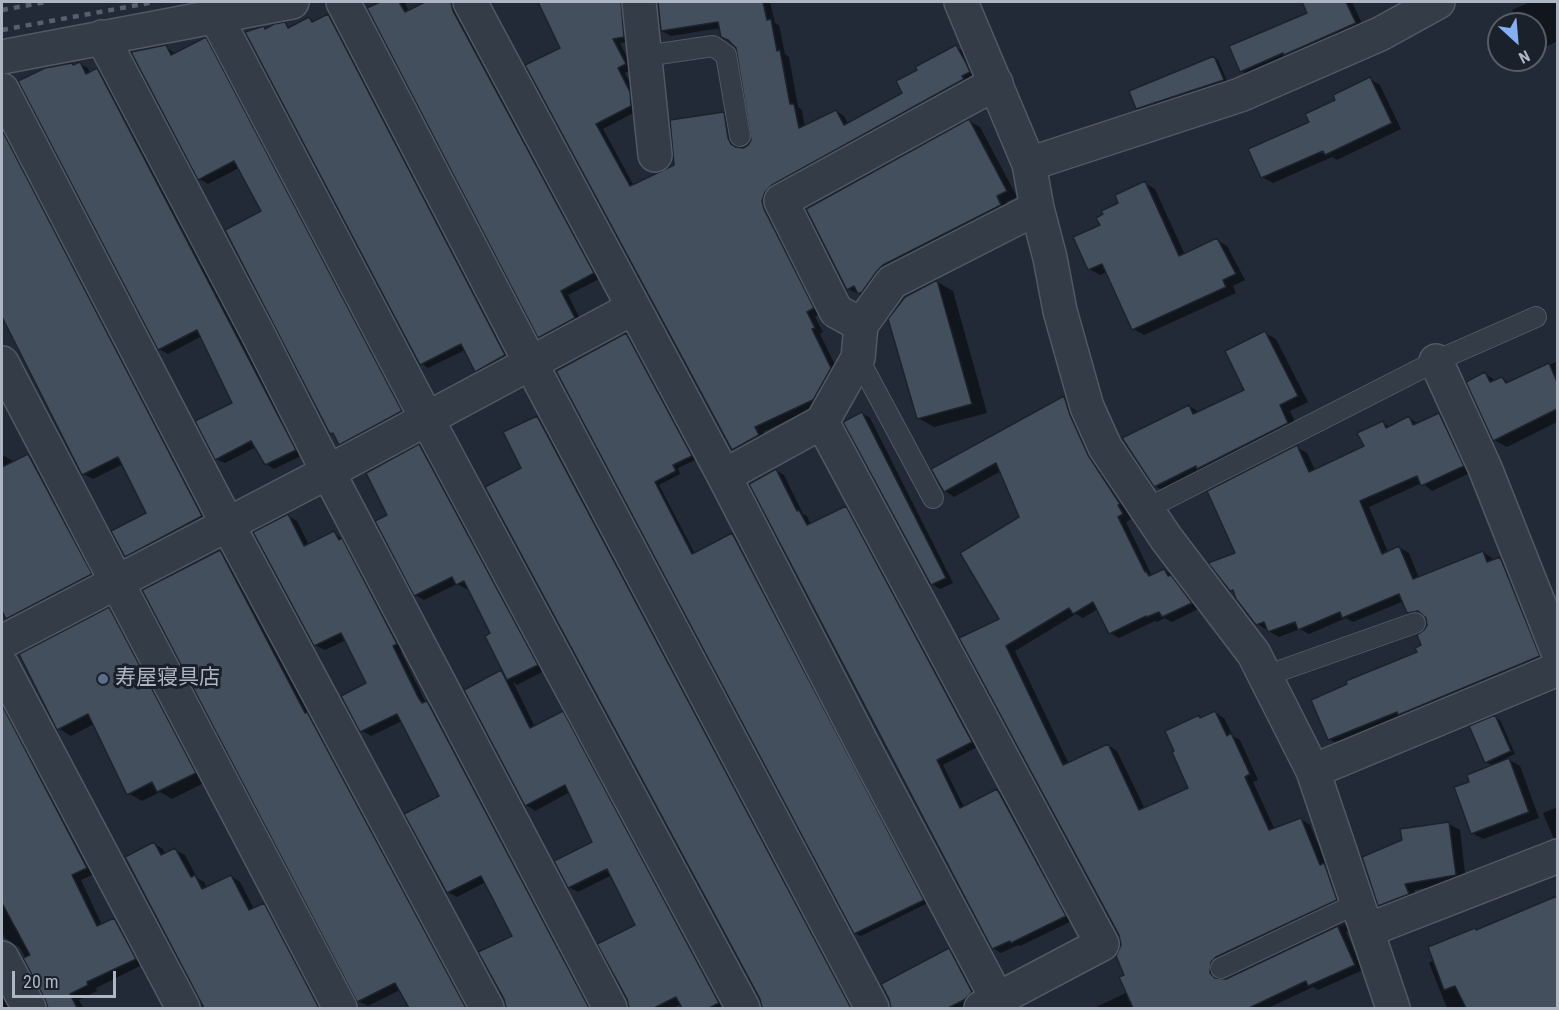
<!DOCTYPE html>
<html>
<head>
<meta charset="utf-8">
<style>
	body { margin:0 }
	#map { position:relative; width:1559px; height:1010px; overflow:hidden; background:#212a36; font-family:"Roboto Condensed",sans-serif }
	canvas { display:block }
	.frame { position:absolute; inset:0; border:3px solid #aeb6c3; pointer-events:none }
	.north { position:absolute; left:1487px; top:12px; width:60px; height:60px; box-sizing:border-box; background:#1a212b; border:2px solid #555d68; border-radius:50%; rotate:154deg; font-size:16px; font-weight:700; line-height:24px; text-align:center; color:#aeb6c3 }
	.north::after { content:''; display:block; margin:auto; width:21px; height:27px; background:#84aff3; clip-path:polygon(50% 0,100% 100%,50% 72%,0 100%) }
	.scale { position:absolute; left:12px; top:971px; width:104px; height:27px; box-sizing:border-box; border:3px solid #aeb6c3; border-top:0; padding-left:8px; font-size:18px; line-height:21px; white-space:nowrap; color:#aeb6c3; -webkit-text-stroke:4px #1a212b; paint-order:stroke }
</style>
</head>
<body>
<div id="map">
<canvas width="1559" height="1010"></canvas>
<div class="frame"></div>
<div class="north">N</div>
<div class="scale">20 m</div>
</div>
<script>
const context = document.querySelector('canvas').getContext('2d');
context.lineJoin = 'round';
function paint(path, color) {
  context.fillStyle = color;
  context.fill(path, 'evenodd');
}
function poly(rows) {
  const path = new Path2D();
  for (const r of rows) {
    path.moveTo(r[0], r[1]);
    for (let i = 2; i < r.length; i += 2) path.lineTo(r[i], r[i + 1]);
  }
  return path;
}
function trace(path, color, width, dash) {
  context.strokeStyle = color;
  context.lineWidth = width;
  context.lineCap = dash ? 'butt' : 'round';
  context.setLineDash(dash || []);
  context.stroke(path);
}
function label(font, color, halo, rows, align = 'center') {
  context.font = font + ' "Roboto Condensed","Noto Sans JP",sans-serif';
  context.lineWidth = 6;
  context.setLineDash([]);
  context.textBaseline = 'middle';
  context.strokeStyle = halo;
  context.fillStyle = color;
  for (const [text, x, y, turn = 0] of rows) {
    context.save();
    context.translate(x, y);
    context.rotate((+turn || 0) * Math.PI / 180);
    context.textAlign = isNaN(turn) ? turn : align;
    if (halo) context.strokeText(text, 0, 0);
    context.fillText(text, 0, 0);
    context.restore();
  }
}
paint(poly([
	[392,2,405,3,409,12,428,2,457,2,601,278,568,295,582,323,547,341,540,336,384,6],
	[540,2,583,2,584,4,589,2,630,2,632,42,620,43,633,69,625,73,638,98,639,110,603,129,634,186,675,166,723,113,732,118,739,149,749,146,753,134,739,52,721,28,671,36,662,31,659,2,770,2,775,23,779,25,785,54,789,57,798,107,802,110,805,127,836,111,844,116,848,124,904,94,956,47,965,52,978,77,781,189,821,313,815,317,823,332,820,334,839,373,822,404,763,432,767,440,741,454,733,449,562,49],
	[1320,2,1352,2,1364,28,1250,76,1241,71,1309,14,1306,8],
	[1530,2,1558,2,1558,41,1539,50,1535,48,1535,24,1519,24,1512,10],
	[328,15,336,20,512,360,483,375,476,371,465,350,428,368,421,363,264,28,267,30,284,24,291,28,309,18,315,22],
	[206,39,214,44,409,416,349,449,340,444,336,436,331,433,263,212,239,168,208,184,200,179,133,53,166,47,176,54],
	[1214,57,1218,60,1228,83,1142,111,1137,108],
	[80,64,88,68,90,73,97,69,105,74,303,455,274,469,266,464,256,447,225,463,216,459,234,403,202,336,168,354,159,349,74,66],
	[1370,79,1380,85,1401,129,1337,160,1332,157,1273,183,1262,177,1337,101],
	[2,119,211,522,135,561,126,556,148,514,123,464,93,479,83,474,2,314,2,250,12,245,2,224],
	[969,121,980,127,1017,197,1006,202,1011,211,870,299,848,289],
	[1145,183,1155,189,1185,255,1217,240,1227,246,1245,280,1233,286,1236,293,1144,335,1133,329,1107,272,1100,275,1089,269,1102,226,1120,203],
	[937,282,953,291,987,413,934,427,918,418],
	[1265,333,1276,339,1308,402,1290,411,1298,429,1166,492,1155,486,1189,406,1199,412,1246,391],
	[626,335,632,338,697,459,678,468,680,474,659,485,695,554,732,535,738,538,928,903,861,936,855,933,558,371],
	[1558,361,1558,425,1555,423,1507,447,1494,440,1485,374,1497,381,1502,378,1510,383],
	[1064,398,1073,403,1129,509,1126,510,1131,519,1126,522,1152,576,1164,570,1173,576,1200,608,1172,622,1165,618,1157,622,1155,621,1119,638,1110,633,1098,609,1083,618,1076,614,1015,651,1069,764,1108,745,1117,751,1145,809,1190,788,1199,717,1202,719,1215,712,1224,718,1233,736,1240,740,1258,780,1253,782,1275,830,1301,819,1310,825,1327,866,1333,870,1345,905,1218,972,1219,980,1227,980,1344,924,1352,929,1346,932,1363,970,1318,990,1313,987,1268,1008,1094,1008,1128,992,1120,935,961,638,1002,620,1021,518,1001,471,954,497,945,491],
	[862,413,870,418,953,583,940,589,932,584],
	[1439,414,1449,420,1472,472,1432,491,1422,483,1369,507,1388,552,1399,547,1409,553,1419,578,1483,552,1492,558,1494,561,1500,559,1510,565,1549,662,1339,745,1329,739,1419,652,1423,646,1428,625,1426,617,1418,618,1408,612,1404,601,1353,622,1346,618,1309,634,1300,629,1279,637,1257,624,1235,593,1231,590,1237,554,1297,447,1307,453,1315,470,1365,447,1383,423,1391,427,1409,418,1419,424],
	[537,417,546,423,857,1008,763,1008,761,999,523,469],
	[419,446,428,451,546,670,517,685,513,682,535,727,562,713,572,718,727,1008,682,1008,680,1005,672,1008,630,1008,628,999,637,925,612,875,578,892,569,887,594,842,570,792,535,811,526,805,466,690,501,672,506,675,492,634,469,587,466,589,457,584,424,600,415,595,389,515],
	[4,456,15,462,28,456,41,463,103,582,20,625,7,618,2,607,2,457],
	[776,470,784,475,803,514,807,516,811,525,846,508,853,512,979,746,943,765,964,807,997,790,1005,795,1072,921,1020,946,1018,945,1001,953,993,948,751,484],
	[288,516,297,521,309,545,334,533,351,545,406,649,401,652,426,703,436,708,595,1008,507,1008,505,999,514,937,486,882,457,897,448,892,441,797,402,721,371,736,362,731,368,684,346,640,325,650,315,645],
	[220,551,229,557,471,1008,411,1008,400,990,368,1006,358,1001],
	[109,609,122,617,208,781,172,799,160,792,142,801,128,793,94,724,71,736,58,728],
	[2,710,8,722,19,726,96,873,81,880,102,925,114,919,124,925,144,964,96,988,97,991,79,1000,83,1007,80,1008,49,1008,47,999,20,948,5,938,2,932],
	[1495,717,1500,720,1515,754,1506,758,1520,766,1539,818,1483,839,1472,833,1471,783,1493,766,1486,762],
	[1558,807,1558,840,1553,837,1543,813],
	[1449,824,1460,830,1466,881,1414,890,1419,900,1390,911,1380,905],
	[154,844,163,849,166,855,175,850,185,855,197,878,204,882,207,888,231,876,240,882,254,909,264,904,273,910,325,1008,203,1008],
	[1558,897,1558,1008,1447,1008,1429,963,1477,931],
	[949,950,958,955,981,997,972,1008,892,1008,890,999],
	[2,988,12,1008,2,1008]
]), '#0007');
const building = poly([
	[380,2,399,2,405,12,425,2,451,2,453,11,594,273,561,291,575,318,538,338,367,8,380,2],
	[538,2,621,2,624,37,613,39,626,64,618,68,630,92,631,106,596,124,630,186,674,165,670,120,724,112,728,138,731,144,736,147,743,148,748,145,751,140,736,48,728,40,721,37,718,22,661,31,658,2,763,2,767,20,771,19,777,51,780,50,790,104,794,104,799,128,836,110,844,125,902,93,896,81,917,70,915,67,956,45,966,63,970,72,962,76,964,79,772,185,765,192,762,201,764,209,814,308,807,312,815,328,812,329,831,368,813,400,755,427,759,435,732,450,525,65,560,48,538,2],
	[1302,2,1346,2,1356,23,1284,55,1283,53,1240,72,1229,46,1307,13,1302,2],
	[328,14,505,355,475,372,461,344,420,365,245,32,264,26,265,29,274,24,285,22,288,28,309,17,312,22,328,14],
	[206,37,402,411,339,445,333,433,330,434,225,230,261,211,234,161,198,180,131,52,166,45,171,55,206,37],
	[1214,56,1224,80,1136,109,1129,91,1214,56],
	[80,62,86,74,97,68,296,450,265,465,251,441,215,460,195,421,232,403,197,330,158,350,18,81,45,68,72,63,73,65,80,62],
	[1370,77,1392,123,1325,155,1323,151,1261,178,1248,149,1309,122,1305,114,1335,100,1333,95,1370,77],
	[969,119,1007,191,997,196,1001,205,883,265,877,271,862,292,858,294,854,286,847,290,806,209,969,119],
	[2,130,202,516,125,557,111,531,146,513,118,457,82,475,2,317,2,130],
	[1145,181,1179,256,1217,238,1236,274,1223,280,1226,287,1132,330,1102,264,1088,270,1073,237,1100,225,1096,218,1103,214,1101,211,1118,203,1115,195,1145,181],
	[937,280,972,404,917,419,888,319,905,297,937,280],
	[1265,331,1298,396,1280,405,1288,423,1197,469,1196,466,1154,487,1122,438,1189,405,1193,414,1244,390,1225,351,1265,331],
	[626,333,692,456,673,465,676,471,655,482,692,554,732,533,924,900,854,934,556,371,626,333],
	[1549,363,1557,382,1557,409,1493,441,1466,382,1485,372,1490,382,1502,377,1506,383,1549,363],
	[1064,396,1070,415,1088,455,1120,504,1118,505,1123,514,1118,517,1145,572,1146,571,1149,576,1164,569,1168,576,1171,575,1192,603,1162,617,1159,612,1147,617,1146,616,1109,634,1093,602,1073,614,1069,608,1006,646,1063,765,1108,744,1139,810,1188,788,1172,752,1174,751,1165,731,1199,715,1200,718,1215,711,1227,736,1231,733,1250,774,1245,777,1269,830,1301,818,1320,865,1324,863,1326,868,1337,900,1216,957,1211,962,1210,973,1215,978,1226,979,1344,923,1338,927,1355,965,1308,986,1306,981,1249,1008,1133,1008,1119,977,1124,975,1116,956,1121,945,1119,935,959,638,999,619,960,553,1019,517,996,463,944,492,931,469,1064,396],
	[862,412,946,578,931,585,843,422,862,412],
	[1439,413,1464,466,1421,486,1417,476,1360,501,1382,554,1399,546,1413,579,1483,551,1487,562,1500,557,1540,656,1398,715,1397,712,1328,740,1311,700,1347,684,1346,681,1417,652,1415,648,1421,645,1417,635,1424,630,1427,625,1426,618,1418,611,1407,613,1399,594,1342,618,1340,612,1298,630,1295,622,1268,632,1264,622,1256,625,1236,599,1233,590,1230,591,1208,563,1235,553,1207,491,1297,445,1309,472,1364,446,1357,433,1383,421,1386,428,1409,416,1413,425,1439,413],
	[537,416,851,1008,762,1008,760,999,485,487,521,468,503,432,537,416],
	[419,444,538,665,507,680,485,636,490,633,464,581,456,585,452,577,414,596,375,521,387,515,366,473,419,444],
	[28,454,92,574,6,619,2,611,2,467,28,454],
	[776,469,797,511,799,510,807,525,846,506,972,742,937,760,960,808,997,789,1066,916,1011,943,1010,941,992,949,749,484,776,469],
	[288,514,304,546,334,531,339,540,342,538,397,644,393,646,418,697,422,703,427,701,589,1008,506,1008,504,999,478,952,512,936,481,876,447,893,404,814,439,796,397,714,360,732,341,696,366,683,341,633,314,646,253,532,288,514],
	[220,550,305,713,307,712,466,1008,409,1008,395,983,357,1002,142,590,220,550],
	[109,607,196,773,157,792,152,782,127,795,88,714,57,730,19,654,109,607],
	[501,670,530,728,563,711,719,1003,709,1008,682,1008,676,997,654,1008,629,1008,627,999,597,944,635,925,607,869,568,888,554,861,592,842,565,785,525,806,464,690,501,670],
	[2,705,87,868,72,875,97,926,114,918,136,959,87,982,88,985,70,994,77,1008,48,1008,45,999,23,958,30,955,2,903,2,705],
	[1495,715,1511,751,1485,763,1469,726,1495,715],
	[1509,758,1529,812,1471,834,1454,787,1469,782,1467,775,1509,758],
	[1449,822,1456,875,1405,884,1409,894,1378,906,1362,857,1402,840,1400,829,1449,822],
	[154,842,161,855,175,848,191,877,195,875,202,889,231,875,249,910,264,903,319,1008,204,1008,125,857,154,842],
	[1557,896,1557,1008,1466,1008,1455,986,1444,990,1428,947,1475,928,1476,930,1557,896],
	[949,948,972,992,964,1000,948,1008,891,1008,889,999,881,984,949,948]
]);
paint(building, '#444f5e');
trace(building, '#1c232d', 1.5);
const lane = poly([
	[645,56,713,46,726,55,740,136],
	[858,358,933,498],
	[1146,509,1436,361,1536,317],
	[1265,676,1415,623],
	[1221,968,1358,903]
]);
const street = poly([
	[343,2,531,364,872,1008],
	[470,2,724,476,867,753,1002,1008],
	[639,2,655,155],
	[961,2,1029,164,1037,208,1050,258,1060,311,1087,407,1105,447,1166,538,1254,654,1265,676,1313,771,1393,1008],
	[216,17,427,419,743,1008],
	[102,37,258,334,328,472,610,1008],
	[2,57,292,2],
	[2,90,228,525,487,1008],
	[1029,164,1240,95,1380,34,1438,2],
	[861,325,836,311,781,201,996,83],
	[1436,361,1485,468,1558,652],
	[2,363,340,1008],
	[822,422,1102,944,981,1008],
	[724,476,822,422,858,358,861,325,892,282,1037,208],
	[2,642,328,472,633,308],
	[2,666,183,1008],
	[1313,771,1558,669],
	[1368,930,1558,856],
	[2,958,29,1008]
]);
trace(lane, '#525964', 22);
trace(street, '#525964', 36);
trace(lane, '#343c47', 20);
trace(street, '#343c47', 33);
trace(poly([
	[2,10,46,2],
	[2,30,154,2]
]), '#56606e', 4.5, [6, 6]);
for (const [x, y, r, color] of [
	[103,679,6,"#5c6f8a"]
]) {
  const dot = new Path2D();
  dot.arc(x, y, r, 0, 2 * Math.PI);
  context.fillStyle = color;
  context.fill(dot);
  trace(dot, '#1a212b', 2);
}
label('21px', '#aeb6c3', '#1a212b', [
	["寿屋寝具店",115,679]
], 'left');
</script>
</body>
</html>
